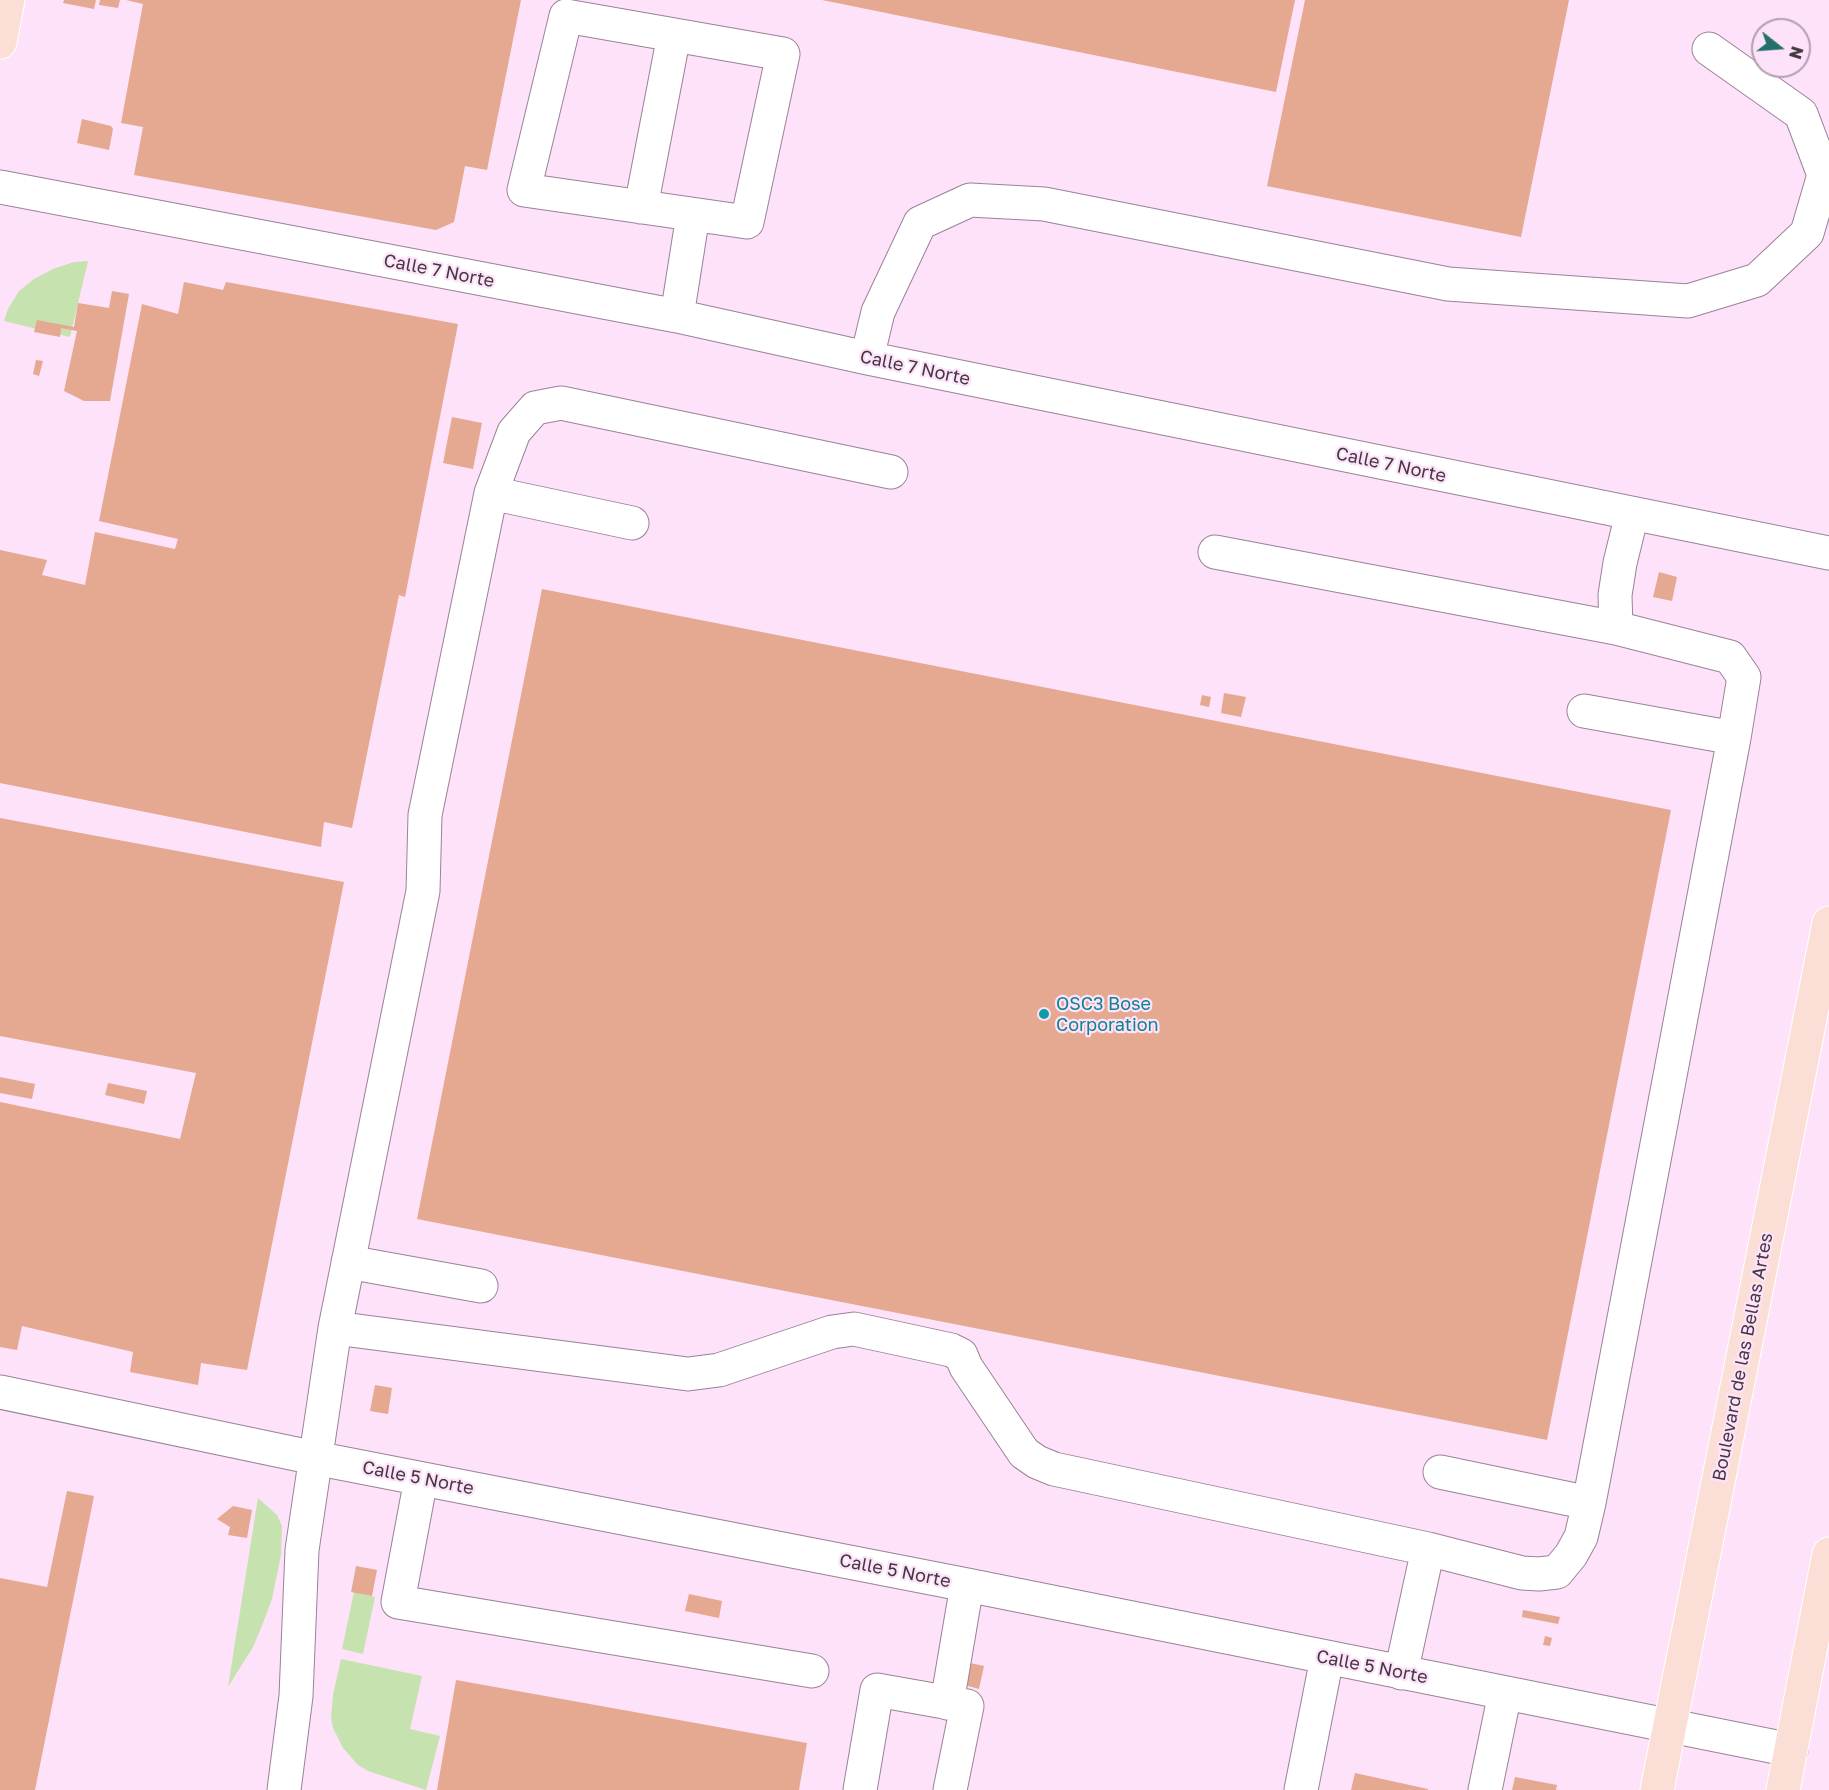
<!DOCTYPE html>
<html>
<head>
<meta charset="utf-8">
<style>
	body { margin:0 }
	#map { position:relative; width:1829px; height:1790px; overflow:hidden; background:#fde2f9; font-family:"Golos Text",sans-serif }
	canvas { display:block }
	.north { position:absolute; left:1751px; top:18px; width:60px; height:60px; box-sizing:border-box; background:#fde2f9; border:2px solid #b39eaf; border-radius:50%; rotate:107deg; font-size:16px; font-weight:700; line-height:24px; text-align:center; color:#433841 }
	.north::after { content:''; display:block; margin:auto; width:21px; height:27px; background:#256f6c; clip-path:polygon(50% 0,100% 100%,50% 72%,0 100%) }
</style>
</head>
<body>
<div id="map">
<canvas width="1829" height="1790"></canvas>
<div class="north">N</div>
</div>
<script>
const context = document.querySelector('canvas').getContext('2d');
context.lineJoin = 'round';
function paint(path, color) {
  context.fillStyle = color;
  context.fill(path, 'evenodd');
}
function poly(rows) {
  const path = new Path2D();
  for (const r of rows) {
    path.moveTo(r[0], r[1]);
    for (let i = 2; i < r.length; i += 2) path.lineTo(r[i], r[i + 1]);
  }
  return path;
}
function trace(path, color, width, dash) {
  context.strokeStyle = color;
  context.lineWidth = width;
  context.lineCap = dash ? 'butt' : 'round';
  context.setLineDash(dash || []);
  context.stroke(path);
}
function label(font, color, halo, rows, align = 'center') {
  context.font = font + ' "Golos Text",sans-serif';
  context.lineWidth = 4.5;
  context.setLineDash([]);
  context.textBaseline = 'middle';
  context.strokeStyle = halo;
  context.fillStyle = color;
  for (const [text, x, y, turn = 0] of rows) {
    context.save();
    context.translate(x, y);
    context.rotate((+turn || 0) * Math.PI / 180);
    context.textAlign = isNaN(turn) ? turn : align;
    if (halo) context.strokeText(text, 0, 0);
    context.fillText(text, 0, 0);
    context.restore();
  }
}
paint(poly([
	[88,261,70,337,4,321,8,309,19,291,34,279,53,269,74,262],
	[258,1498,277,1515,282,1526,281,1555,272,1599,263,1623,253,1647,228,1687],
	[354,1592,375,1597,363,1654,342,1649],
	[341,1659,422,1676,410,1729,440,1736,426,1790,368,1771,358,1765,343,1748,333,1728,331,1717,333,1695]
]), '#c5e2af');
paint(poly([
	[64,0,96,0,94,9,63,3],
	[100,0,120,0,118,8,99,5],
	[126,0,521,0,487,170,465,166,454,222,436,230,134,175,143,127,121,123,143,4],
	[822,0,1295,0,1276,92],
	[1305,0,1569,0,1521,237,1267,186],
	[82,119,111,126,113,129,109,150,77,143],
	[184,282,223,290,226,282,458,324,405,597,399,595,352,828,324,822,321,847,0,783,0,550,47,560,42,575,85,585,95,532,175,549,178,539,99,521,142,304,178,314],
	[112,291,129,294,110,401,84,401,64,391,77,331,61,328,60,337,34,332,37,320,74,327,78,303,109,308],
	[36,360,43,361,39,376,33,374],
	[452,417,482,423,473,469,443,463],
	[1659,572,1677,577,1672,601,1653,597],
	[542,589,1671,810,1547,1440,417,1219],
	[1224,693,1246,697,1241,717,1221,713],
	[1202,695,1211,697,1209,707,1200,705],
	[0,818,344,882,247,1370,201,1363,198,1385,130,1372,133,1352,22,1326,17,1350,0,1347,0,1102,180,1139,196,1073,0,1036],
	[0,1077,35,1084,32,1099,0,1093],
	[108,1083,147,1091,144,1104,105,1095],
	[375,1385,392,1388,388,1414,370,1411],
	[67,1491,94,1496,35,1790,0,1790,0,1578,47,1587],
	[233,1506,252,1510,247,1538,228,1535,230,1527,217,1519],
	[356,1566,377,1570,372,1596,351,1592],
	[689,1594,722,1601,719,1618,685,1611],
	[1523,1610,1560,1617,1558,1624,1522,1617],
	[1545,1636,1552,1638,1550,1646,1543,1645],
	[970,1663,984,1666,979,1689,965,1685],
	[456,1680,807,1743,799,1790,437,1790],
	[1355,1773,1428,1789,1428,1790,1351,1790],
	[1515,1777,1557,1785,1556,1790,1512,1790]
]), '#e4a990');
const minor = poly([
	[566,16,783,54,747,222,524,190,566,16],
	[0,187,677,316,867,358,1829,553],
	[641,207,674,35],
	[677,316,693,215],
	[867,358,878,312,920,223,970,200,1044,204,1448,284,1688,301,1757,280,1807,233,1824,175,1801,114,1709,49],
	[491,493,632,523],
	[1632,514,1620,563,1615,595,1616,628,1730,657,1744,677,1734,738],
	[1215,552,1616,628],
	[348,1262,481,1286],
	[335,1328,688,1374,719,1370,832,1332,854,1329,951,1350,961,1355,966,1367,1024,1453,1037,1462,1054,1469,1428,1549],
	[0,1392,315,1458,967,1585,1791,1750],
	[1440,1472,1589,1503],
	[421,1479,398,1602,812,1671],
	[1401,1673,1428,1549,1522,1573,1539,1574,1557,1572,1571,1555,1581,1537,1589,1503,1734,738,1584,711],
	[947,1703,967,1585],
	[284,1790,296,1696,302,1550,335,1328,423,891,425,815,491,493,514,432,535,408,561,403,891,472],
	[860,1790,877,1690,967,1706,950,1790],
	[1301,1790,1327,1658],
	[1485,1790,1505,1693]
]);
const major = poly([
	[0,42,8,0],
	[1657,1790,1829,923],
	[1783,1790,1829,1554]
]);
trace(minor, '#9a8297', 35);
trace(major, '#fff', 35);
trace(minor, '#fff', 33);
trace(major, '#fbdfd7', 33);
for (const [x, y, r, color] of [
	[1044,1014,6,"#0f9aa8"]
]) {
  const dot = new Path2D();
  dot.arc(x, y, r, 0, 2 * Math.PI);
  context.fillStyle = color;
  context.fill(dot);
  trace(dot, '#fde2f9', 2);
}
label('18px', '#433841', '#fde2f9', [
	["Calle 7 Norte",439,271,11],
	["Calle 7 Norte",915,368,12],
	["Calle 7 Norte",1391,465,12],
	["Boulevard de las Bellas Artes",1743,1357,-79],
	["Calle 5 Norte",418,1478,11],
	["Calle 5 Norte",895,1571,11],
	["Calle 5 Norte",1372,1667,11]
]);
label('18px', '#0d838f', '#fde2f9', [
	["OSC3 Bose",1056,1004],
	["Corporation",1056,1025]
], 'left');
</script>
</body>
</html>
